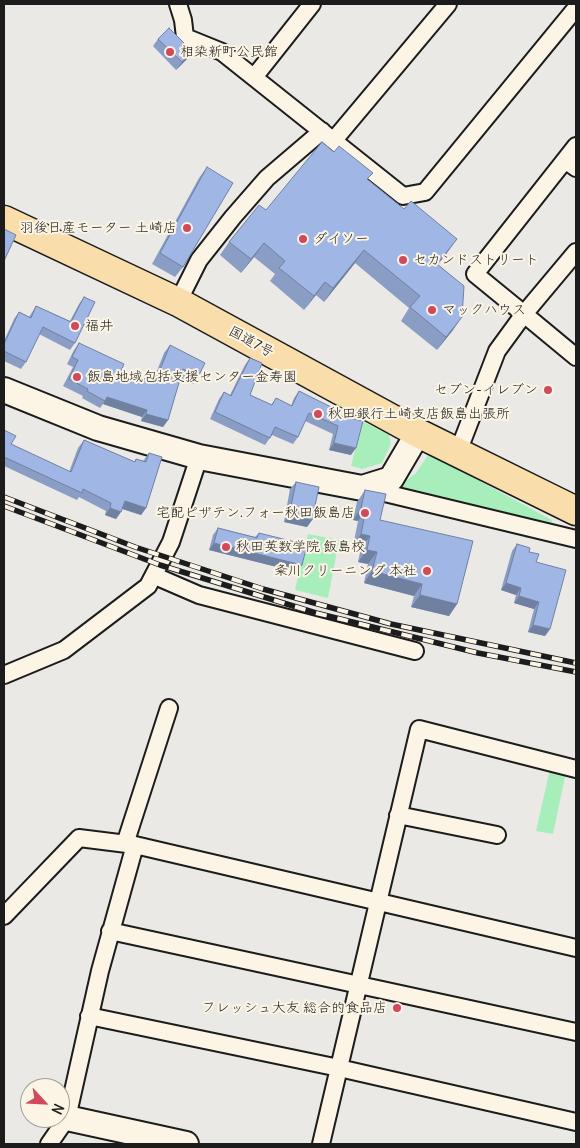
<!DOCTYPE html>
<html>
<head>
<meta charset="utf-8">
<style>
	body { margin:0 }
	#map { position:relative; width:580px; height:1148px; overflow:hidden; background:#eae9e5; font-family:Delius,sans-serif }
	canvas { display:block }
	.frame { position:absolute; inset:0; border:5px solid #1c1c1c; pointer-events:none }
	.north { position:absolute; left:20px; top:1078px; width:50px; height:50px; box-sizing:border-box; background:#fcf5e5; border:1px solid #a29e95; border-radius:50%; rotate:115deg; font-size:14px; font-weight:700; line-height:20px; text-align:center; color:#1c1c1c }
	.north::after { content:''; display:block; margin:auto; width:18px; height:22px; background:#d1495b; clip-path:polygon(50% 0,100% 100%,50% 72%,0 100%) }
</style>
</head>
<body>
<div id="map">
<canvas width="580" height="1148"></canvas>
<div class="frame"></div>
<div class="north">N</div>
</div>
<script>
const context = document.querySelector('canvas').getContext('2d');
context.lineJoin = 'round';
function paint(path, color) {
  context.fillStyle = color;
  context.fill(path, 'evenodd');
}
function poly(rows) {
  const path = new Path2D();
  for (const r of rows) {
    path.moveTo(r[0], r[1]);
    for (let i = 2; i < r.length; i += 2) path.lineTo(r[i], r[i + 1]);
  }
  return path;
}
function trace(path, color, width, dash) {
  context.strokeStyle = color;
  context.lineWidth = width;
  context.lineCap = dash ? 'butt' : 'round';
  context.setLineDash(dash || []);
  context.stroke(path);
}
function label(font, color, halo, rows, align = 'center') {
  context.font = font + ' Delius,"Klee One",sans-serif';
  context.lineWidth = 4;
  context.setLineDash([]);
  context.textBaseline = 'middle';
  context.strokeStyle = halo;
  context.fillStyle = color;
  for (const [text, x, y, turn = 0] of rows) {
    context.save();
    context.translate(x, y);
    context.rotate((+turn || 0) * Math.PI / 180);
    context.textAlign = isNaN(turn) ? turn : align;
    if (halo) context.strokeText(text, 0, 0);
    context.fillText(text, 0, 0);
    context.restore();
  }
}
paint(poly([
	[362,421,389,435,391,444,382,463,362,469,351,466],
	[428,455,433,456,552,520,551,524,548,525,496,510,399,489,399,486,416,473],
	[308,534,339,540,328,598,295,590],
	[550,769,566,772,553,834,536,831]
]), '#a8eeba');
const street = poly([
	[178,4,183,20,185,37,222,52,403,196,425,192,576,8],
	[255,76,312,4],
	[334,140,448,4],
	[565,160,576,146],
	[576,168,565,160,475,274,524,314,576,252],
	[178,302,199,260,233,217,267,178,322,131],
	[458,452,497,351,524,314,576,357],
	[364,488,576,539],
	[155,576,199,595,415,651],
	[4,675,64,650,148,586,171,542,199,457],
	[398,815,497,835],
	[125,844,169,708],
	[4,916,79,838,135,845],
	[110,931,576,1032],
	[89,1016,339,1068,576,1122],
	[49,1144,67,1118,100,971,135,845,576,948],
	[321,1144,419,729,576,769]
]);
const secondary = poly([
	[4,390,98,428,199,457,362,488,391,479,418,433],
	[67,1118,186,1144]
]);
const highway = poly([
	[4,220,178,302,418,433,576,511]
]);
trace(street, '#1c1c1c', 20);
trace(secondary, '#1c1c1c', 28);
trace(highway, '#1c1c1c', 31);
trace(street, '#fcf5e5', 16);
trace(secondary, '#fcf5e5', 24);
trace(highway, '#f9deab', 28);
const rail = poly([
	[4,497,135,547,263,589,391,624,576,663],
	[4,506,160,565,316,613,478,653,576,672]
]);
trace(rail, '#1c1c1c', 5.5);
trace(rail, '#fcf5e5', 4, [11]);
paint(poly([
	[158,39,192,51,187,59,176,70,153,46],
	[207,167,183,267,175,277,152,264,199,178],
	[368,180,447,253,438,264,453,330,437,350,401,321,409,308,355,263,324,302,316,295,304,310,270,281,275,274,254,257,241,273,220,255,229,242,266,210],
	[84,297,75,343,70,350,39,334,26,362,21,369,4,361,4,341,14,319,19,312,29,317,36,306,70,321,79,304],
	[79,343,121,371,153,381,164,353,170,345,198,377,193,384,180,378,168,420,163,427,141,421,142,417,103,404,100,408,82,398,83,396,63,386,73,367,67,364,74,350],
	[250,358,250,395,271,405,276,398,291,406,294,398,299,391,337,415,351,455,329,450,333,434,305,421,298,437,293,444,272,435,265,445,210,419,219,399,224,392,230,395,245,365],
	[4,430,11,444,69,472,78,448,84,440,134,462,136,459,143,461,149,453,146,508,141,515,122,509,116,519,105,515,106,511,79,497,77,500,4,466],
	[296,482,312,520,307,527,284,522,290,489],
	[365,490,380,520,457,604,449,616,411,607,414,596,364,583,368,564,358,562,361,548,353,546,358,521,353,520,357,502],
	[218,528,255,537,259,533,297,572,209,550,213,535],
	[517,544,529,552,536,562,550,629,545,636,528,632,534,609,514,603,516,595,501,590,512,551]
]), '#8a9dc5');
paint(poly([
	[192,51,187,59,176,70,182,62],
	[457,239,447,253,427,277,437,264],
	[264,243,254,257,241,273,251,259],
	[364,250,355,263,324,302,333,288],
	[325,282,316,295,304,310,314,296],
	[462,317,453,330,437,350,446,337],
	[107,397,147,410,142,417,103,404],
	[146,414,168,420,163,427,141,421],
	[334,443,356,448,351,455,329,450],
	[125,501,146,508,141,515,120,508],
	[110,508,121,512,116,519,105,515],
	[361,508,366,509,358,521,353,520],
	[289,515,312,520,307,527,284,522],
	[361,534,370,536,361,548,353,546],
	[214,543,302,565,297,572,209,550],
	[367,550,377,552,368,564,358,562],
	[372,571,422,584,414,596,364,583],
	[506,583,521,588,516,595,501,590],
	[420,595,457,604,449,616,411,607],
	[519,596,539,602,534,609,514,603],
	[533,625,550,629,545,636,528,632]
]), '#7080a0');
const building = poly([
	[169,28,192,51,182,62,158,39,169,28],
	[322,142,334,152,339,146,373,173,367,179,404,209,411,201,457,239,437,264,464,286,462,317,446,337,410,307,420,296,364,250,333,288,325,282,314,296,279,268,285,261,264,243,251,259,229,242,259,205,266,210,322,142],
	[207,167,233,183,183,267,160,253,207,167],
	[4,229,16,235,4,261,4,229],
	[84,297,95,302,75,343,43,327,26,362,4,351,4,344,19,312,31,318,36,306,71,322,84,297],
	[79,343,124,364,121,371,155,382,170,345,205,363,198,377,183,369,168,420,146,414,147,410,107,397,105,401,87,391,88,389,69,379,78,360,72,357,79,343],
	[250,358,262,363,250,395,272,405,276,398,292,406,299,391,339,411,337,415,363,421,356,448,334,443,338,426,309,413,298,437,275,427,270,438,215,412,224,392,231,396,250,358],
	[4,430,16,436,11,444,71,472,84,440,135,462,136,459,146,462,149,453,162,457,146,508,125,501,121,512,110,508,111,503,83,489,82,493,4,457,4,430],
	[296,482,319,487,312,520,289,515,296,482],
	[365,490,386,494,380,520,473,541,457,604,420,595,422,584,372,571,377,552,367,550,370,536,361,534,366,509,361,508,365,490],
	[218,528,257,538,259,533,307,545,302,565,214,543,218,528],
	[517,544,530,548,529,552,539,554,536,562,566,570,550,629,533,625,539,602,519,596,521,588,506,583,517,544]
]);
paint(building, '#a0b7e5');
trace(building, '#7080a0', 1);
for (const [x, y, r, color] of [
	[170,52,5,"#d1495b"],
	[187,228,5,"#d1495b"],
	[303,239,5,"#d1495b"],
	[403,260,5,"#d1495b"],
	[432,310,5,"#d1495b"],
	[75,326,5,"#d1495b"],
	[77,377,5,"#d1495b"],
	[548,390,5,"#d1495b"],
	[318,414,5,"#d1495b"],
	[365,513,5,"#d1495b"],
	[226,547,5,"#d1495b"],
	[427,571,5,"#d1495b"],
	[397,1008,5,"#d1495b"]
]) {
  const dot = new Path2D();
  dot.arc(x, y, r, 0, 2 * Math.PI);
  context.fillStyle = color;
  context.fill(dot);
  trace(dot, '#fcf5e5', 2);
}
label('14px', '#1c1c1c', '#fcf5e5', [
	["相染新町公民館",180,52],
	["羽後日産モーター 土崎店",177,228,"right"],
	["ダイソー",313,239],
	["セカンドストリート",413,260],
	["マックハウス",442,310],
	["福井",85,326],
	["飯島地域包括支援センター金寿園",87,377],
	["セブン-イレブン",538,390,"right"],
	["秋田銀行土崎支店飯島出張所",328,414],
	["宅配ピザテン.フォー秋田飯島店",355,513,"right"],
	["秋田英数学院 飯島校",236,547],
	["粂川クリーニング 本社",417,571,"right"],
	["フレッシュ大友 総合的食品店",387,1008,"right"]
], 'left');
label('14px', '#1c1c1c', '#fcf5e5', [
	["国道7号",251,342,29]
]);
</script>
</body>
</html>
